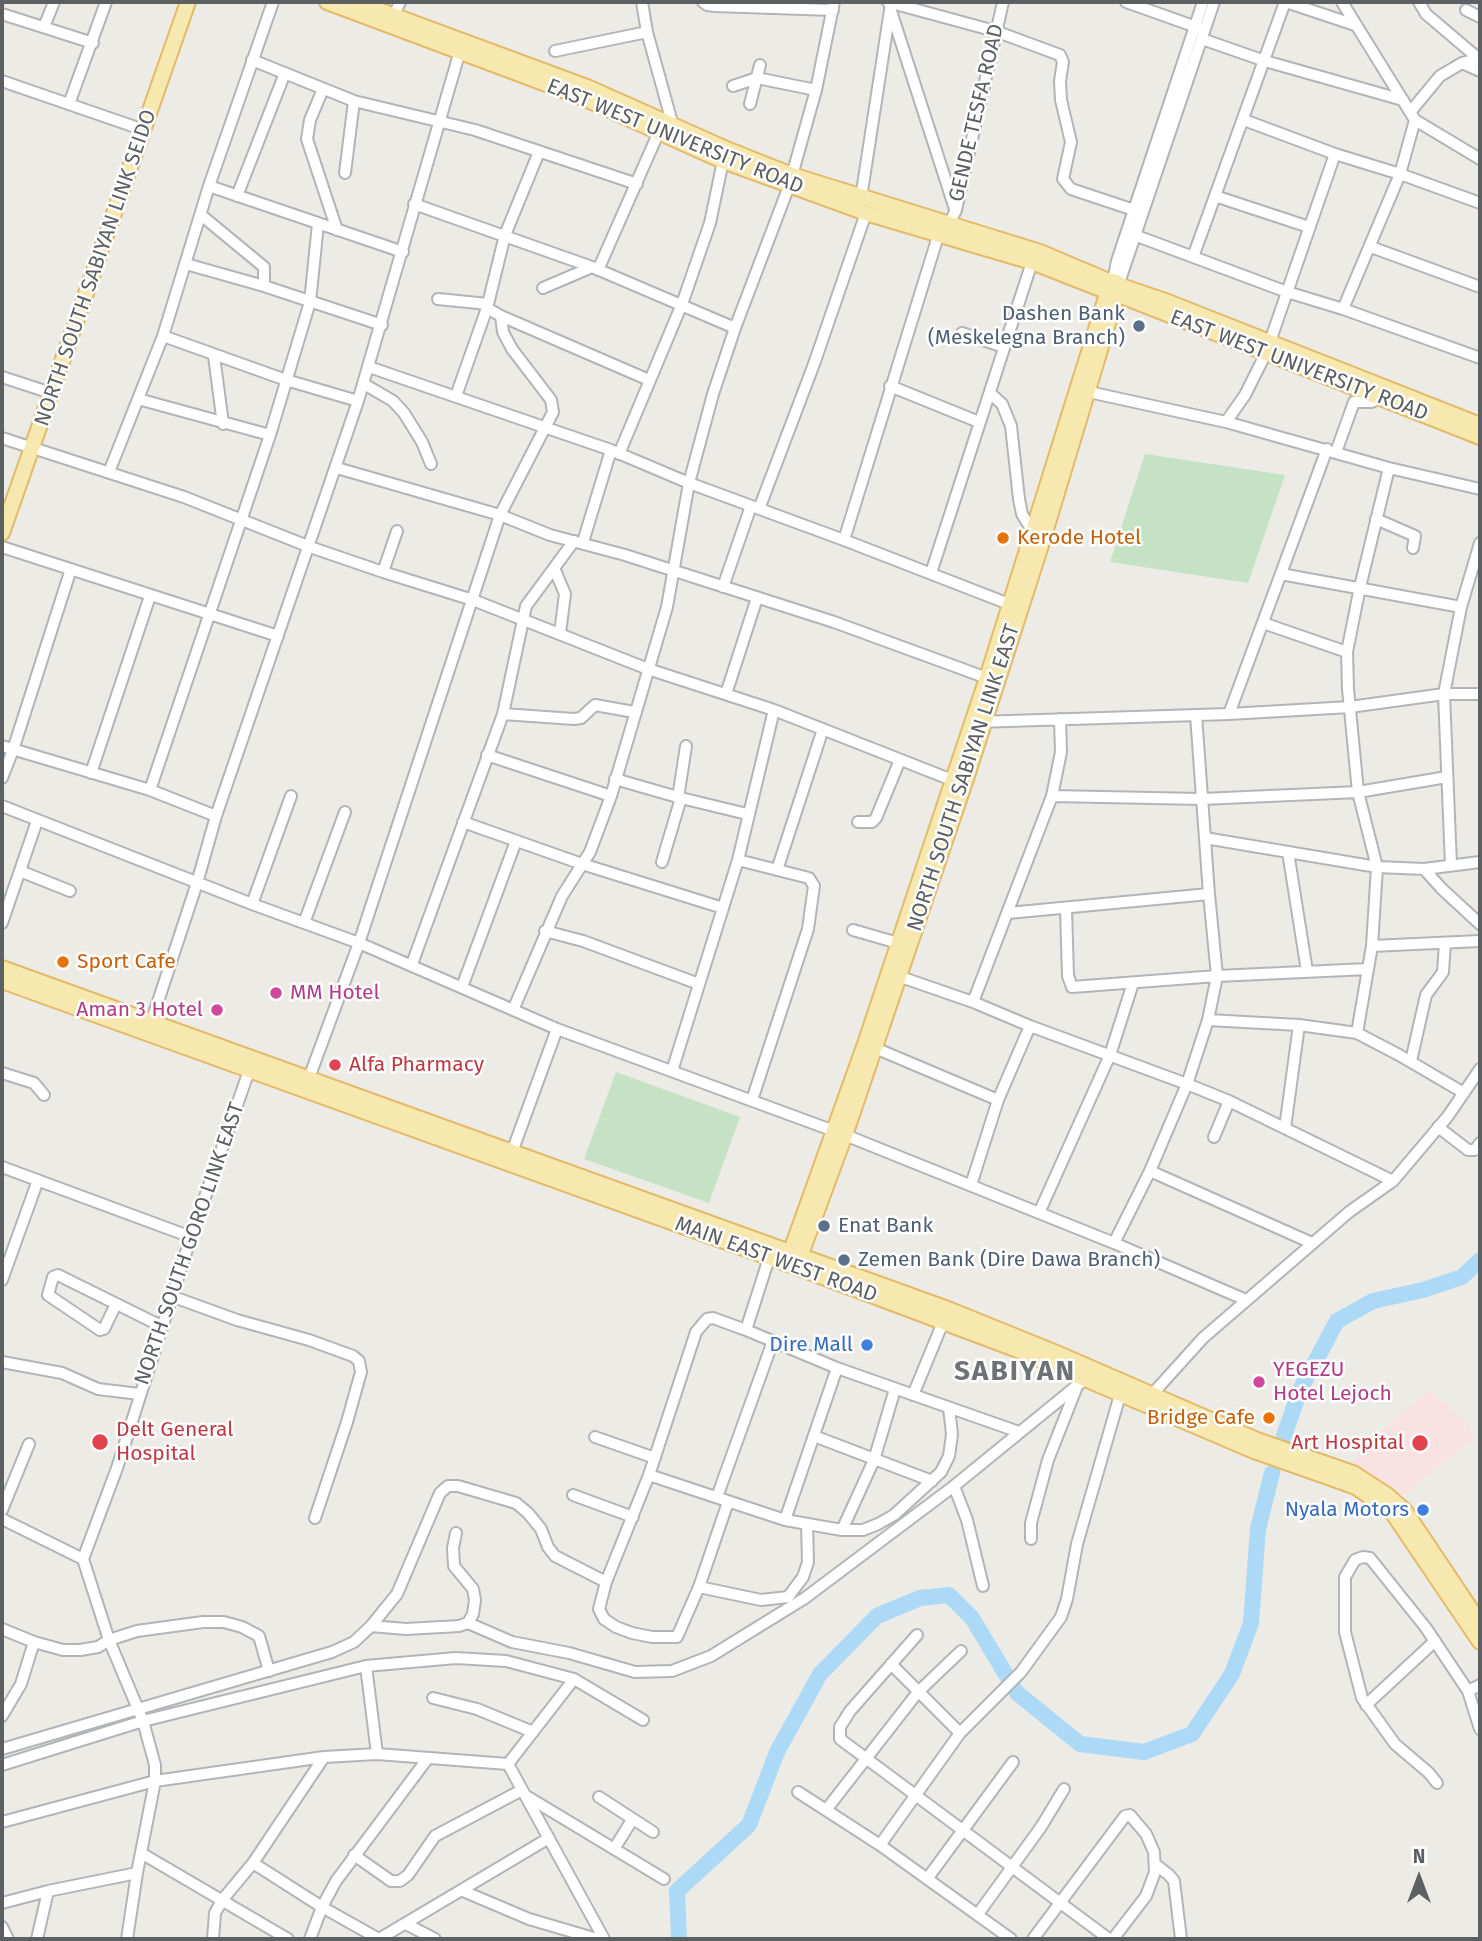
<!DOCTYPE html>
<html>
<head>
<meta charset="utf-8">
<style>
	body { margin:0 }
	#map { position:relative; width:1482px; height:1941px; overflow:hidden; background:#edebe5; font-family:"Fira Sans",sans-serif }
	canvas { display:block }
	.frame { position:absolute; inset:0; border:4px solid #5c6063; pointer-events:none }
	.north { position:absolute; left:1384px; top:1843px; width:70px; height:70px; -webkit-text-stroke:5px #fff; paint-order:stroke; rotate:0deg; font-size:19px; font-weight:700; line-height:28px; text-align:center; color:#5c6063 }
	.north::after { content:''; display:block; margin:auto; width:24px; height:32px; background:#5c6063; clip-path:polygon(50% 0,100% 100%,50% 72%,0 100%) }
</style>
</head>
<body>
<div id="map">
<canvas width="1482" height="1941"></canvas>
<div class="frame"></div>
<div class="north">N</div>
</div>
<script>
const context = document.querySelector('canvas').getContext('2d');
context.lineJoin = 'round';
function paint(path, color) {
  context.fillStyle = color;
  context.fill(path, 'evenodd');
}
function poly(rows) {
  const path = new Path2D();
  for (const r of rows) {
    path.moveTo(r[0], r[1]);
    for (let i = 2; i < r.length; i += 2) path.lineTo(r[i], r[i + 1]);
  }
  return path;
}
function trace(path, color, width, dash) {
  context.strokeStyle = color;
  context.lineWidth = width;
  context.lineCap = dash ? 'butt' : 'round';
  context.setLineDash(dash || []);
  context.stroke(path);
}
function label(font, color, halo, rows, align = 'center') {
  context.font = font + ' "Fira Sans",sans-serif';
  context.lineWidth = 5;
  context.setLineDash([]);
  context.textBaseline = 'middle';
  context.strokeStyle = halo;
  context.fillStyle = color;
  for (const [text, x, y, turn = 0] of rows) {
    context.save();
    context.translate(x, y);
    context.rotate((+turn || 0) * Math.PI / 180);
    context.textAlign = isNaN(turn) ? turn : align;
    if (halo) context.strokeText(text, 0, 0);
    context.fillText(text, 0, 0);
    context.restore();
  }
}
paint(poly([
	[1430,1389,1468,1424,1474,1436,1473,1440,1442,1463,1399,1500,1349,1468,1377,1436]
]), '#f9e3e2');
paint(poly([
	[1145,454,1285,475,1248,583,1110,562],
	[616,1072,740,1117,709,1203,584,1159]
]), '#c5e2c4');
trace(poly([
	[1284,1436,1300,1390,1337,1321,1373,1301,1423,1290,1462,1277,1480,1260],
	[679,1939,677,1891,749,1825,777,1752,820,1674,877,1616,920,1598,949,1595,972,1618,1017,1693,1080,1744,1144,1752,1192,1734,1232,1674,1251,1623,1258,1529,1272,1473]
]), '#acd9f6', 16);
const minor = poly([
	[642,2,647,32,673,126],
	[703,2,707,5,714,6,833,10],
	[888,2,995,31,1060,55,1063,62,1060,81,1061,100,1071,142,1063,179,1071,189,1134,210],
	[1126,2,1199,28],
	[1286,2,1355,25],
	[1342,2,1415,120,1480,159],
	[1419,2,1426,14,1479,59],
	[890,8,955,209],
	[1466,10,1480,17],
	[2,14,93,43],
	[394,15,400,2],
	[44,27,54,2],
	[1202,39,1265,61,1403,100],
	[555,51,647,32],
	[252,60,354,101,475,130,637,184],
	[1462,63,1480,71],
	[2,81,144,130],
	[733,86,757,78,816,90],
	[323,89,310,120,307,139,337,230],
	[69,104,106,2],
	[750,104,760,65],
	[1411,111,1440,76,1462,63,1480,58],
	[1244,120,1335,154,1400,174,1480,203],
	[345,173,354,101],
	[209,186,403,252],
	[237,196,285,73],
	[1215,196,1309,227],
	[861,198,890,10],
	[414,204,592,267,735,328],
	[201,215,264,267,264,286],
	[1137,236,1287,292,1343,309,1480,358],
	[1371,247,1480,287],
	[1193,257,1285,2],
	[186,264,264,286,382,325],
	[598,270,661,127],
	[1113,281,1117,261,1203,2],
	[1119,283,1214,2],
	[543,288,592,267],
	[438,299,488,304],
	[487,308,501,316,649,380],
	[1343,309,1400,174,1415,120],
	[962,333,1004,347],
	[163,336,286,380,358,401],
	[214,356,223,424],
	[369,367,611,450,689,483,844,540,1009,604],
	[2,377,51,393],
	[364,384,393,401,404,413,422,442,431,464],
	[890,386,979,422],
	[1089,392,1226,422,1389,468,1480,489],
	[990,393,1002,404,1011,426,1019,499,1022,514,1033,532],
	[456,396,487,308,505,235,539,152],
	[138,399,270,435],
	[1226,422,1245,395,1266,353,1335,154],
	[2,438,184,497,310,547,383,572,473,600,648,669,774,710,952,780],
	[1336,452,1354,402,1372,402,1379,398],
	[619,454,682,304,710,223,723,161],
	[337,468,500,515,550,535,625,555,834,622,987,678],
	[109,472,163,336,209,186,273,2],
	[759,509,814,364,866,213],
	[1376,519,1415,536,1413,548],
	[844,540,939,233,949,224,956,210,1003,2],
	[583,542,611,450],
	[2,547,278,636],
	[554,568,565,594,560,633],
	[383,572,397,531],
	[931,573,1032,262],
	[1281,574,1461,607],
	[723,587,751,506],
	[1263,623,1347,652],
	[726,694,757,598],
	[503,714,574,719,581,718,595,705,634,712],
	[1229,714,1327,449],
	[977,722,1229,714,1350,707,1444,694,1480,694],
	[2,746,150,790,216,816],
	[487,755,611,796],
	[91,773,150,596],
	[2,778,13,750,71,569],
	[615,779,681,798,747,814],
	[150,790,270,435,310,302,318,224],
	[1052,796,1202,799,1358,792,1447,777],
	[678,798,686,746],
	[2,806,252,904,359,943,557,1029,845,1135,1114,1243,1246,1300],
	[463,822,582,864,723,908],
	[858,822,872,822,876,818,900,760],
	[1205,838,1377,867,1424,869,1480,862],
	[1288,852,1307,971],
	[738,860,809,878,814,886,808,929,752,1100],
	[662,862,681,798],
	[1451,865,1444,694,1461,607,1480,543],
	[1424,869,1442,889,1480,924],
	[777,870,823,729],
	[20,871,70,891],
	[252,904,291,796],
	[1066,909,1068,976,1072,987,1217,976,1368,969],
	[1008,913,1209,894],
	[2,923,37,821],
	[304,923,345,812],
	[853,930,898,943],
	[545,931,583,941,699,984],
	[1372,946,1480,941],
	[412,964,503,714,526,606,574,541],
	[895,975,973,1002,1030,1026,1187,1084,1229,1101,1393,1181],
	[462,987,516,841],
	[973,1002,1052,796,1061,752,1060,719],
	[513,1010,562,896,590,852,611,796,667,607,689,483,713,394,735,328,789,186,816,90,834,2],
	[1208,1020,1299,1025,1357,1033,1399,1055,1464,1093],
	[149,1029,197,883,216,816,358,401,460,51],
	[1357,1033,1372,946,1377,867,1358,792,1348,689,1347,652,1360,587,1389,468],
	[875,1048,998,1100],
	[1411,1061,1426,995,1443,972,1445,943],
	[672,1071,738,860,774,710],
	[2,1073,34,1083,44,1095],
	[306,1086,359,943,500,515,553,412,551,400,512,349,503,332,501,316],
	[1438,1127,1468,1150,1475,1150,1480,1143],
	[1285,1128,1299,1025],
	[1214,1137,1229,1101],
	[512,1152,557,1029],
	[2,1167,191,1237],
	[1150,1171,1312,1243],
	[971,1185,998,1100,1030,1026],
	[1039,1213,1110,1055,1133,983],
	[1114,1243,1150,1171,1187,1084,1208,1020,1217,976,1209,894,1196,715],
	[2,1280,38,1180],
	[171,1296,237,1320,309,1340,353,1356,359,1361,361,1372,347,1422,315,1518],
	[116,1304,104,1329,100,1330,48,1295,53,1277,58,1275,161,1326],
	[746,1330,769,1258],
	[2,1362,62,1373,98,1389,139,1394],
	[913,1395,946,1315],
	[1147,1400,1203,1338,1349,1212,1393,1181,1448,1116,1480,1069],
	[814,1436,932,1481],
	[595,1437,655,1458],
	[649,1475,785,1520,842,1530,863,1530,878,1524,894,1515,941,1472,949,1456,952,1434,949,1408],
	[954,1486,967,1520,983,1586],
	[573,1495,633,1517],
	[717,1497,773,1341],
	[728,1502,699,1587,677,1637,652,1637,632,1633,616,1627,604,1619,599,1609,606,1582,649,1475,696,1332,707,1319,713,1318,746,1330,837,1368,1019,1432],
	[2,1510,29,1444],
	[2,1519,83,1559],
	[785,1520,837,1368],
	[842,1530,874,1460,895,1389],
	[1031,1539,1031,1523,1048,1460,1076,1389],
	[699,1587,761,1600,788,1597,803,1577,808,1562,807,1524],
	[468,1623,512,1642,569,1653,635,1672,672,1671,711,1656,805,1598,954,1486,1084,1380],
	[371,1626,406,1629,459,1626,468,1623,473,1614,475,1600,473,1589,454,1566,453,1548,456,1533],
	[2,1629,34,1642,63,1650,80,1650,98,1647,109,1640,137,1631,203,1622,224,1622,242,1627,259,1636,269,1671],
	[917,1635,850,1711,840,1727,840,1739,1109,1939],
	[891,1664,960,1733],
	[366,1666,377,1754],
	[1468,1691,1480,1685],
	[433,1698,477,1709,533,1732],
	[1366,1705,1435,1641],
	[2,1716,21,1684,34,1642],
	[2,1749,332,1652,354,1642,371,1626,397,1594,440,1493,448,1486,458,1486,516,1503,528,1513,541,1529,548,1547,555,1556,606,1582],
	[508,1764,574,1679],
	[2,1765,143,1721,366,1666,456,1658,506,1661,574,1679,643,1720],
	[1437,1783,1429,1773,1395,1744,1362,1698,1345,1632,1345,1577,1355,1560,1363,1557,1370,1558,1426,1628,1468,1691,1480,1729],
	[798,1792,880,1845,1011,1939],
	[528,1797,664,1879],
	[599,1797,653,1832],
	[826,1810,918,1692,961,1651],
	[2,1822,155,1781,324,1757,377,1754,508,1764,604,1939],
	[880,1845,960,1733,1021,1672,1061,1617,1067,1599,1077,1544,1120,1395],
	[614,1849,632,1820],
	[141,1853,288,1939],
	[354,1855,391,1881,400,1881,408,1875,435,1836,522,1790],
	[253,1863,322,1907,379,1939],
	[1155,1864,1169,1875,1174,1881,1181,1939],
	[927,1879,1013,1762],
	[463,1891,529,1919,597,1939],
	[2,1903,48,1891,137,1873],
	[978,1914,1041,1827,1064,1789],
	[406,1924,435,1939],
	[2,1927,8,1939],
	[37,1939,48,1891],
	[127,1939,137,1873,155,1781,155,1765,143,1721,109,1640,83,1559,117,1468,191,1237,251,1065],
	[213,1939,215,1913,223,1899,253,1863,324,1757],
	[310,1939,322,1907,336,1881,428,1758],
	[379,1939,549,1838],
	[1033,1939,1125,1816,1130,1815,1146,1834,1154,1852,1155,1872,1146,1896,1113,1939]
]);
const major = poly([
	[327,2,581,97,723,161,866,213,1032,262,1106,291],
	[357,2,587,87,724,148,792,175,1040,252,1111,282],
	[1121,286,1121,291,1117,296,1111,296,1106,291,1108,284,1113,281,1117,282,1121,286,1168,302,1480,425],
	[1119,295,1480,437],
	[2,533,188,2],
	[2,968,948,1309,1054,1352,1257,1440,1353,1473,1387,1495,1405,1511,1480,1623],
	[2,981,796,1267,1015,1349,1254,1451,1356,1487,1392,1512,1480,1642],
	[788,1259,866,1041,987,678,1107,294],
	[798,1262,845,1135,965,782,1044,536,1116,297]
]);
trace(minor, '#b2b5b8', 14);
trace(major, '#e3bb68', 18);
trace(minor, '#fff', 10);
trace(major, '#f7e8b0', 14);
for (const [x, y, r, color] of [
	[1139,326,7,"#5c6f8a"],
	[1003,538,7,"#e8710a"],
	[63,962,7,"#e8710a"],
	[276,993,7,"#d1479c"],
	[217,1010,7,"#d1479c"],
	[335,1065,7,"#e0444e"],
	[824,1226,7,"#5c6f8a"],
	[844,1260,7,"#5c6f8a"],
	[867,1345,7,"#3f7fe0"],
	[1259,1382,7,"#d1479c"],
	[1269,1418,7,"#e8710a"],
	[100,1442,9,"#e0444e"],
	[1420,1443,9,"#e0444e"],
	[1423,1510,7,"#3f7fe0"]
]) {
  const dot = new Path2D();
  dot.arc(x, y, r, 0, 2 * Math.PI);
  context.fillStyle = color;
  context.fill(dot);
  trace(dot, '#fff', 2.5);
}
label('21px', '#5c6063', '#fff', [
	["GENDE TESFA ROAD",977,113,-77],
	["EAST WEST UNIVERSITY ROAD",675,137,22],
	["NORTH SOUTH SABIYAN LINK SEIDO",96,268,-71],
	["EAST WEST UNIVERSITY ROAD",1299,366,21],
	["NORTH SOUTH SABIYAN LINK EAST",964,778,-72],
	["NORTH SOUTH GORO LINK EAST",190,1244,-71],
	["MAIN EAST WEST ROAD",776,1260,20]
]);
label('21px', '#4e5e75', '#fff', [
	["Dashen Bank",1125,314,"right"],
	["(Meskelegna Branch)",1125,338,"right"],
	["Enat Bank",838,1226],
	["Zemen Bank (Dire Dawa Branch)",858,1260]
], 'left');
label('21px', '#c56008', '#fff', [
	["Kerode Hotel",1017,538],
	["Sport Cafe",77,962],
	["Bridge Cafe",1255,1418,"right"]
], 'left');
label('21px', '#b23c85', '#fff', [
	["MM Hotel",290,993],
	["Aman 3 Hotel",203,1010,"right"],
	["YEGEZU",1273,1370],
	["Hotel Lejoch",1273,1394]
], 'left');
label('21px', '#be3a42', '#fff', [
	["Alfa Pharmacy",349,1065],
	["Delt General",116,1430],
	["Hospital",116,1454],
	["Art Hospital",1404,1443,"right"]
], 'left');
label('21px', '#366cbe', '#fff', [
	["Dire Mall",853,1345],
	["Nyala Motors",1409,1510]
], 'right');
context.letterSpacing = '2px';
label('bold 28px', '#6e7275', '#fff', [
	["SABIYAN",1015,1372]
]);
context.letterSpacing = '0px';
</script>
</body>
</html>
